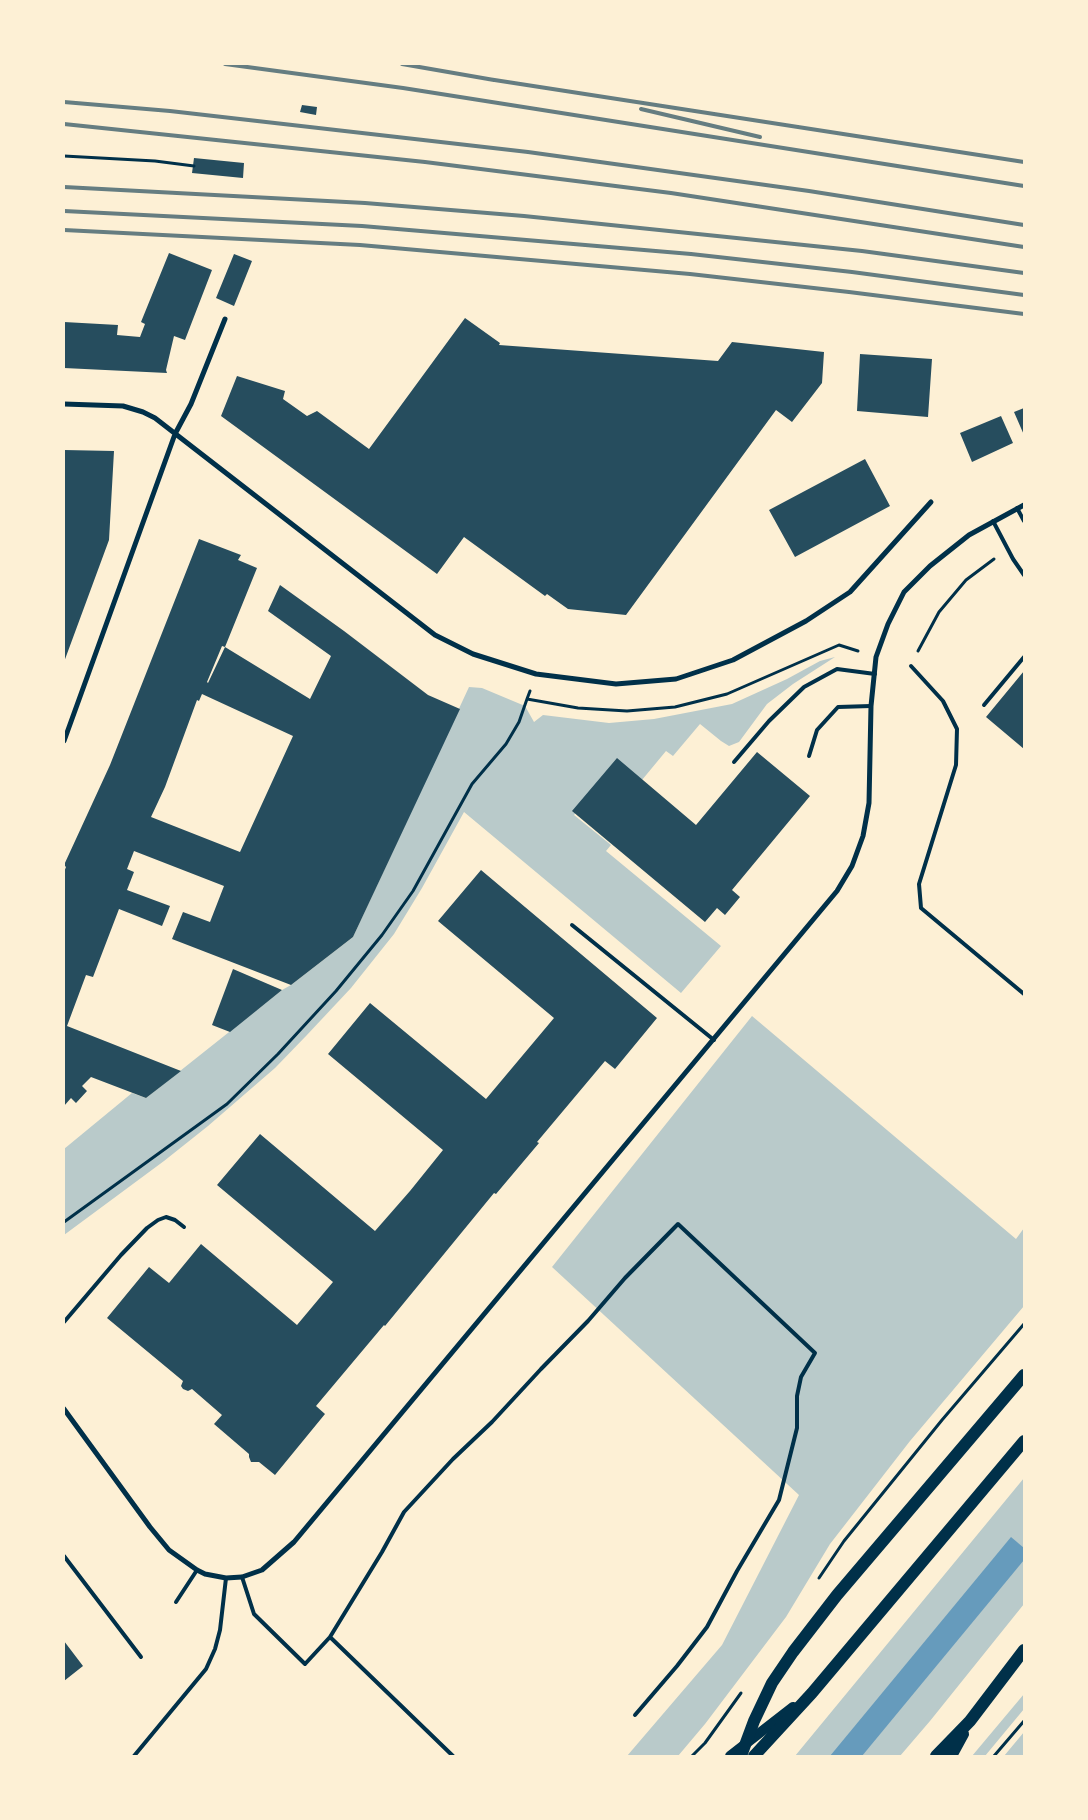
<!DOCTYPE html>
<html>
<head>
<meta charset="utf-8">
<style>
	body { margin:0 }
	#map { position:relative; width:1088px; height:1820px; overflow:hidden; background:#fdf0d5; font-family:Quicksand,sans-serif }
	canvas { display:block }
	.frame { position:absolute; inset:0; border:65px solid #fdf0d5; pointer-events:none }
</style>
</head>
<body>
<div id="map">
<canvas width="1088" height="1820"></canvas>
<div class="frame"></div>
</div>
<script>
const context = document.querySelector('canvas').getContext('2d');
context.lineJoin = 'round';
function paint(path, color) {
  context.fillStyle = color;
  context.fill(path, 'evenodd');
}
function poly(rows) {
  const path = new Path2D();
  for (const r of rows) {
    path.moveTo(r[0], r[1]);
    for (let i = 2; i < r.length; i += 2) path.lineTo(r[i], r[i + 1]);
  }
  return path;
}
function trace(path, color, width, dash) {
  context.strokeStyle = color;
  context.lineWidth = width;
  context.lineCap = dash ? 'butt' : 'round';
  context.setLineDash(dash || []);
  context.stroke(path);
}
paint(poly([
	[835,657,793,684,767,704,739,742,729,746,721,741,700,724,673,756,666,751,642,780,618,761,574,815,611,845,606,851,721,946,681,993,464,812,422,888,394,934,351,988,306,1036,275,1068,208,1126,164,1161,64,1235,64,1149,132,1093,146,1098,282,990,291,985,353,937,469,687,482,688,525,706,534,722,543,715,609,723,654,719,732,704,787,679,820,661],
	[752,1016,1016,1239,1024,1228,1024,1306,910,1441,830,1544,786,1617,705,1724,678,1756,627,1756,722,1645,799,1495,552,1267],
	[1024,1478,1024,1604,930,1721,900,1756,795,1756],
	[1024,1694,1024,1709,985,1756,972,1756],
	[1024,1732,1024,1756,1004,1756]
]), '#b9caca');
paint(poly([
	[1011,1537,1024,1548,1024,1560,862,1756,830,1756]
]), '#669bbc');
paint(poly([
	[302,105,317,107,316,115,300,112],
	[194,158,244,163,243,178,192,173],
	[169,253,212,270,185,340,174,336,166,370,167,373,64,368,64,322,118,325,117,335,140,337,145,324,141,322],
	[234,254,252,261,234,306,216,298],
	[465,318,500,343,499,345,718,361,732,342,824,352,822,383,792,422,776,410,626,615,568,609,547,594,545,596,464,537,437,574,221,416,237,376,285,391,283,399,307,416,317,411,369,449],
	[860,354,932,359,928,417,857,411],
	[1024,408,1024,435,1014,412],
	[1001,416,1013,443,972,462,960,433],
	[64,450,114,451,109,540,64,662],
	[865,459,890,506,795,557,769,510],
	[199,539,241,555,238,560,257,568,225,647,310,699,331,656,268,611,280,585,344,631,428,695,460,709,353,937,291,985,172,939,183,912,210,922,224,886,134,851,127,869,134,872,127,890,170,906,162,926,119,909,93,977,86,975,67,1026,181,1071,146,1098,91,1077,82,1086,87,1091,76,1103,71,1098,64,1106,64,872,66,867,64,865,110,765],
	[222,646,225,647,208,683,207,682],
	[202,694,293,736,240,852,151,817,165,787,197,700,199,701],
	[1024,671,1024,749,986,717],
	[757,752,810,796,732,890,740,897,725,915,717,908,705,922,572,811,617,758,696,825],
	[481,870,657,1018,615,1069,605,1061,537,1142,539,1143,496,1194,494,1193,385,1326,384,1325,316,1406,325,1414,275,1475,259,1462,251,1462,249,1457,249,1454,214,1424,222,1415,192,1389,188,1391,183,1389,181,1386,183,1381,107,1318,149,1267,169,1283,201,1244,297,1325,333,1282,217,1185,260,1134,375,1231,410,1191,443,1150,328,1054,370,1003,486,1099,554,1018,438,921],
	[233,969,282,990,230,1032,212,1025],
	[64,1641,83,1666,64,1681]
]), '#264d5e');
trace(poly([
	[64,156,155,161,194,166],
	[918,651,939,612,966,580,994,559],
	[530,691,527,699,578,708,627,711,675,707,727,694,839,645,858,651],
	[64,1222,227,1104,278,1054,336,991,382,935,413,891,472,784,506,744,519,722,527,699],
	[819,1578,844,1541,942,1420,1024,1324],
	[692,1756,705,1743,741,1693],
	[994,1756,1024,1721]
]), '#003049', 3);
trace(poly([
	[1017,508,1024,521],
	[993,521,1013,559,1024,575],
	[911,666,943,701,957,729,956,765,919,884,921,908,1024,994],
	[984,705,1024,657],
	[809,756,817,730,838,707,871,706],
	[734,762,769,721,804,687,837,669,875,674],
	[572,925,714,1040],
	[64,1322,121,1255,147,1228,158,1220,166,1217,175,1220,184,1227],
	[64,1556,141,1657],
	[242,1577,254,1614,305,1664,330,1637,453,1756],
	[176,1602,197,1570],
	[330,1637,382,1552,404,1512,453,1459,492,1422,541,1369,588,1321,625,1278,678,1224,815,1353,801,1377,797,1396,797,1428,779,1500,737,1571,707,1627,677,1666,635,1715],
	[134,1756,206,1669,215,1649,220,1630,226,1578]
]), '#003049', 4);
trace(poly([
	[64,404,123,406,143,412,155,418,435,635,473,654,536,674,616,684,676,679,733,660,806,621,850,592,931,502],
	[64,741,175,434,191,404,225,319],
	[64,1409,150,1527,169,1550,197,1570,205,1574,226,1578,242,1577,262,1570,294,1542,837,891,852,866,863,836,869,803,871,706,876,657,888,624,904,592,930,566,969,535,1024,505]
]), '#003049', 5);
trace(poly([
	[730,1756,793,1707]
]), '#003049', 10);
trace(poly([
	[741,1756,754,1721,772,1683,793,1652,837,1595,1024,1375],
	[754,1756,812,1693,1024,1441],
	[936,1756,970,1721,1024,1650],
	[951,1756,963,1734]
]), '#003049', 12);
trace(poly([
	[225,64,403,88,1024,186],
	[402,64,494,80],
	[488,79,1024,162],
	[64,102,170,111,528,152,809,191,1024,225],
	[641,109,760,137],
	[64,124,425,162,671,193,1024,247],
	[64,187,365,203,524,216,862,251,1024,273],
	[64,211,362,226,691,254,852,272,1024,295],
	[64,230,360,245,690,274,849,292,1024,314]
]), '#657d81', 4);
</script>
</body>
</html>
